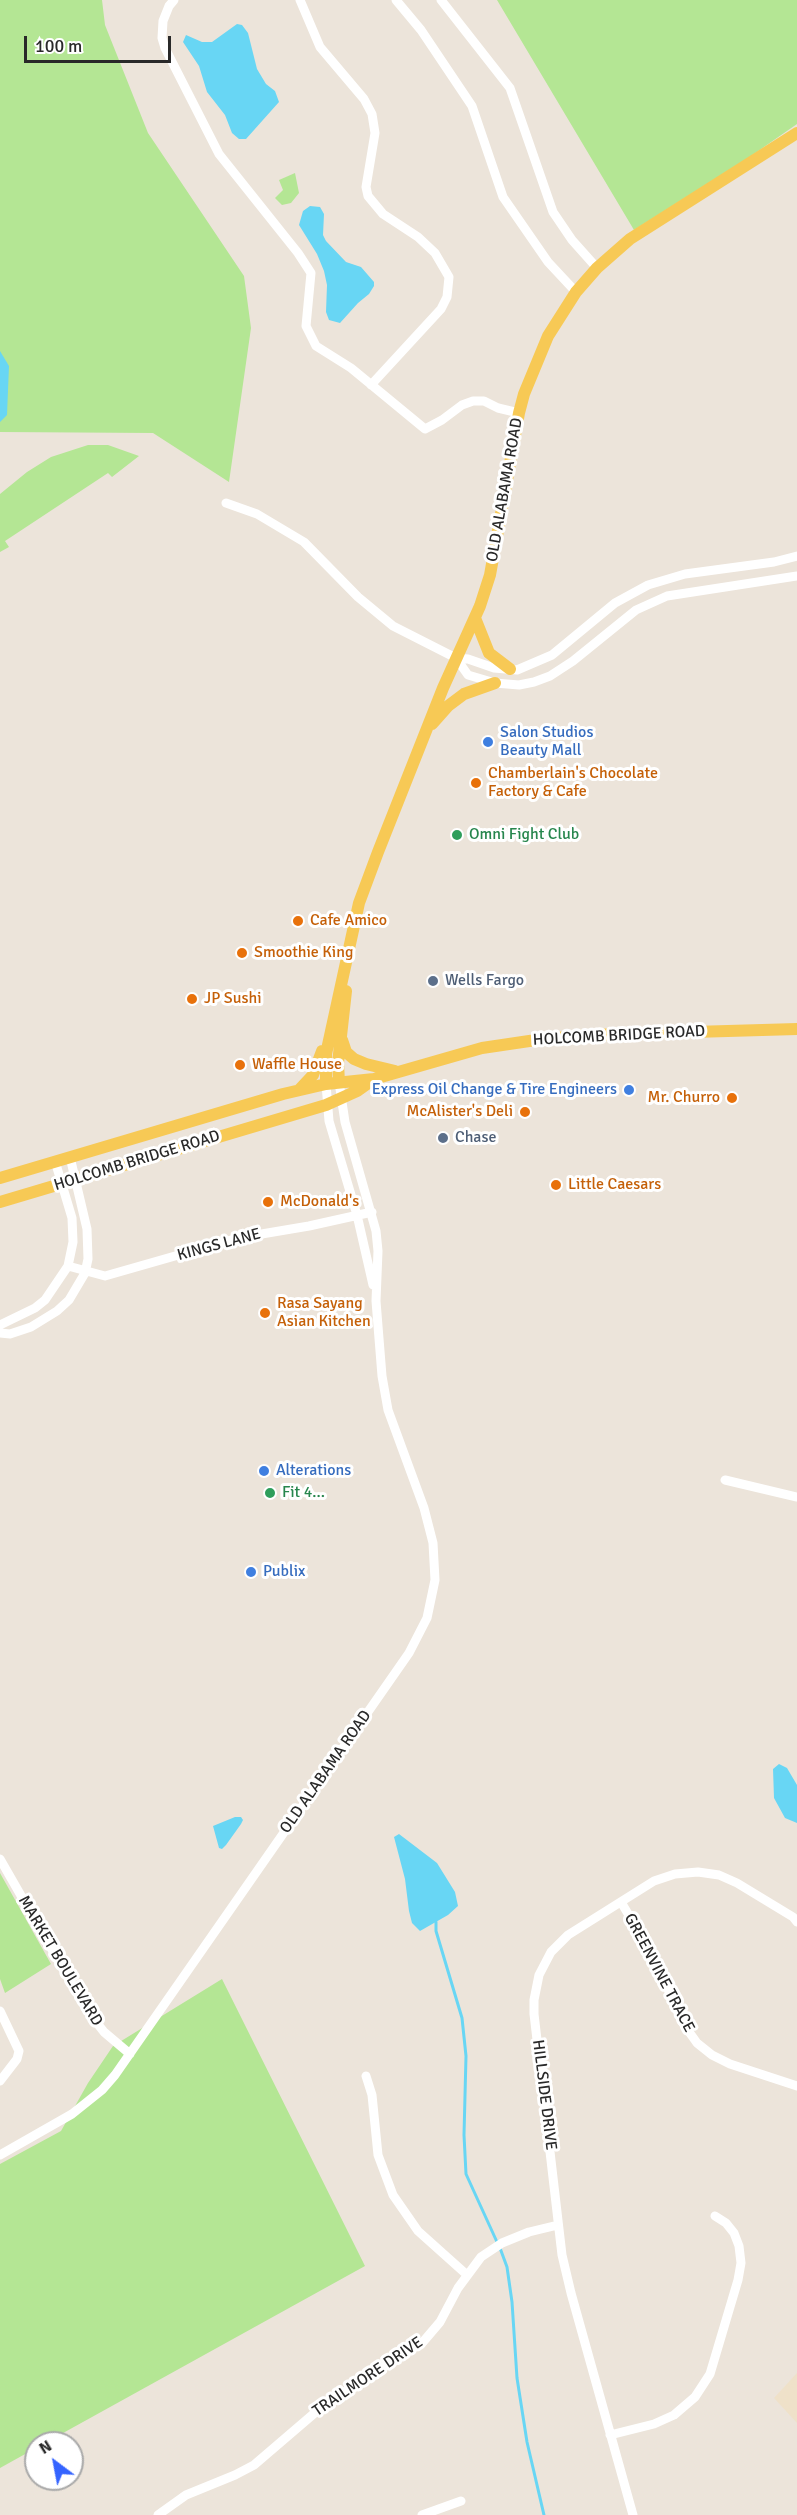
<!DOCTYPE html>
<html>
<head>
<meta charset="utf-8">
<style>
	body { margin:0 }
	#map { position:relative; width:797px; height:2515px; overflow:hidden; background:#ece4da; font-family:Signika,sans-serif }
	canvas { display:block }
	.north { position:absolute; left:24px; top:2431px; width:60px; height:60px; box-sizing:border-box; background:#fff; border:2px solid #a9a9a9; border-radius:50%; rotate:328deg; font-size:16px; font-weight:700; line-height:24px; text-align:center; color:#292929 }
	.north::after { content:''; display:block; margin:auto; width:21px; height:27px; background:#3564ff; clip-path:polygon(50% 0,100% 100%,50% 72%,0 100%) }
	.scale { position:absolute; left:24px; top:36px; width:147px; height:27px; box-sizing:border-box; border:3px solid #292929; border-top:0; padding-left:8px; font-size:18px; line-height:21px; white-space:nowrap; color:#292929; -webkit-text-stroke:4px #fff; paint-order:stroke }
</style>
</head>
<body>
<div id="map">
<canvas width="797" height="2515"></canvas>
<div class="north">N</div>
<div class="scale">100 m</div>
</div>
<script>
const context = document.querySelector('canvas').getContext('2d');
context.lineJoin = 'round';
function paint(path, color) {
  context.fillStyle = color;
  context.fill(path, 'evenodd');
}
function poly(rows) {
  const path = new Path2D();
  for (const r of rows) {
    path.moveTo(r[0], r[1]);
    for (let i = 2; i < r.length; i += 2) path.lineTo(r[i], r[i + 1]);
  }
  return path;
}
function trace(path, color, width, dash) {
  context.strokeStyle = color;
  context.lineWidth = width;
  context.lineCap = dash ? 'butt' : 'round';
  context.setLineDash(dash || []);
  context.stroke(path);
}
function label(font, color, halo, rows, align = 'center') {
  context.font = font + ' Signika,sans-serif';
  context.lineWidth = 6;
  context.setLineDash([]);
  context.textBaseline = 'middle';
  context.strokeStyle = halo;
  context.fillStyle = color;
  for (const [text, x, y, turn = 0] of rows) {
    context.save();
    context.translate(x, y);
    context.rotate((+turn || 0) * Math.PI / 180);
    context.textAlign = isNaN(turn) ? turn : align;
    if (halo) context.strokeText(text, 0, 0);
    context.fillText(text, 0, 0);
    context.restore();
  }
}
paint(poly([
	[797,2373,797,2423,774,2398]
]), '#efe1c9');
paint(poly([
	[0,0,102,0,105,25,148,133,244,276,251,328,229,482,153,433,0,432],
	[497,0,797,0,797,124,751,156,634,230],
	[295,173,299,193,291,203,282,205,275,198,283,190,279,180],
	[88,445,108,445,139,456,112,477,108,473,5,541,9,547,0,552,0,494,27,472,51,457],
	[0,1873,51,1964,5,1993,0,1979],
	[222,1979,365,2266,45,2443,36,2443,36,2448,0,2468,0,2164,61,2131,88,2083,113,2046]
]), '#b4e694');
paint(poly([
	[237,24,242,25,248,33,257,69,266,84,275,91,279,102,246,139,239,139,232,133,225,115,207,92,199,66,183,42,186,35,202,42,212,42],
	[310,206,320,207,324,214,323,235,326,241,346,262,361,267,374,282,374,286,369,294,358,303,340,323,329,320,326,312,327,285,324,271,317,254,299,225,303,211],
	[0,351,9,366,7,415,0,422],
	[779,1764,787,1768,797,1785,797,1823,785,1818,774,1798,773,1769],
	[235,1817,241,1817,243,1820,241,1824,226,1845,222,1849,219,1848,213,1826],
	[399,1834,437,1863,455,1892,458,1906,448,1915,420,1931,412,1923,409,1911,405,1879,394,1837]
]), '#68d6f4');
trace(poly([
	[436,1922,436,1931,462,2018,466,2056,464,2135,466,2174,497,2242],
	[500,2248,507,2267,512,2302,517,2378,527,2442,544,2515]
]), '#68d6f4', 3);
trace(poly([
	[174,0,169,6,163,21,162,38,165,48,219,154,298,253,311,273,306,326,316,346,351,368,425,429,442,420,462,405,473,401,484,401,498,408,519,413],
	[300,0,320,47,364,99,372,114,375,133,366,187,368,196,383,214,418,237,435,253,449,277,447,297,441,309,371,385],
	[396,0,421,30,472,106,503,197,548,262,576,292],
	[441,0,510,88,553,212,572,240,597,268],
	[226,503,257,514,304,542,358,597,393,626,456,658,468,659,494,668,517,670,552,655,615,603,648,585,685,574,774,562,797,556],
	[456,658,468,675,495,683,519,685,534,682,550,676,573,661,636,610,667,596,797,576],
	[326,1084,329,1121,357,1215,373,1285],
	[68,1266,105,1276,238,1238,309,1226,372,1212],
	[0,1325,35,1308,45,1300,68,1266,73,1242,72,1218,55,1161],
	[0,1333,10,1334,31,1327,57,1311,69,1300,85,1273,88,1259,87,1229,70,1157],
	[725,1480,797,1497],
	[0,1859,86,2009,104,2032,130,2054],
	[621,1902,655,1959,682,2022,697,2043,712,2055,730,2064,797,2086],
	[0,2011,19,2051,17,2059,0,2081],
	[366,2076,372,2095,378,2155,393,2195,418,2231,466,2274],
	[0,2155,72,2114,102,2090,115,2075,409,1653,427,1618,435,1580,433,1543,424,1508,388,1410,382,1376,376,1301,378,1251,376,1231,345,1122,339,1082],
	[610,2435,654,2424,674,2415,695,2397,710,2374,738,2280,741,2263,739,2246,734,2233,726,2223,715,2216],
	[158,2515,186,2495,235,2475,254,2465,324,2405,423,2342,440,2322,458,2288,481,2257,502,2243,529,2232,558,2225],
	[422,2515,461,2501],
	[633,2515,571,2293,562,2255,534,2014,534,2000,539,1975,551,1952,568,1935,654,1881,675,1874,698,1872,719,1875,737,1883,793,1917,797,1922]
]), '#fff', 9);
trace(poly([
	[475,618,489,653,510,669],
	[432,724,448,706,464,694,495,683],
	[342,1040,346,1052,354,1059,366,1064,395,1071],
	[339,1082,338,1063,346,991],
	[326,1084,326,1054,359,903,378,852,443,688,480,606,490,575,519,413,524,394,548,336,576,292,597,268,630,239,797,133],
	[299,1090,313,1075,322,1051],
	[0,1178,283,1094,326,1084,374,1079,482,1048,536,1040,589,1035,797,1029],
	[0,1202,326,1105,357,1091,371,1081]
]), '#f7c955', 12);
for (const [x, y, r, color] of [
	[488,742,6,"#3f7fe0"],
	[476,783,6,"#e8710a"],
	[457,835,6,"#2e9e5b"],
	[298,921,6,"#e8710a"],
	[242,953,6,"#e8710a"],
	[433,981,6,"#5c6f8a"],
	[192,999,6,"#e8710a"],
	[240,1065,6,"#e8710a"],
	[629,1090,6,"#3f7fe0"],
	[732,1098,6,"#e8710a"],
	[525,1112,6,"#e8710a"],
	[443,1138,6,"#5c6f8a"],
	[556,1185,6,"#e8710a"],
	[268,1202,6,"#e8710a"],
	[265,1313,6,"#e8710a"],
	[264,1471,6,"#3f7fe0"],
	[270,1493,6,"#2e9e5b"],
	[251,1572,6,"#3f7fe0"]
]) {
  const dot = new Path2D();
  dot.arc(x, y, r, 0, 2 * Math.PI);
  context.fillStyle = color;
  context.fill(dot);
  trace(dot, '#fff', 2);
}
label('16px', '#292929', '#fff', [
	["OLD ALABAMA ROAD",505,490,-80],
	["HOLCOMB BRIDGE ROAD",619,1036,-3],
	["HOLCOMB BRIDGE ROAD",137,1161,-17],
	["KINGS LANE",219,1245,-15],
	["OLD ALABAMA ROAD",326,1772,-55],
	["MARKET BOULEVARD",60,1961,59],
	["GREENVINE TRACE",659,1973,62],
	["HILLSIDE DRIVE",544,2095,83],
	["TRAILMORE DRIVE",368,2377,-34]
]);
label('16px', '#366cbe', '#fff', [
	["Salon Studios",500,733],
	["Beauty Mall",500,751],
	["Express Oil Change & Tire Engineers",617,1090,"right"],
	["Alterations",276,1471],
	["Publix",263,1572]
], 'left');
label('16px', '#c56008', '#fff', [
	["Chamberlain's Chocolate",488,774],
	["Factory & Cafe",488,792],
	["Cafe Amico",310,921],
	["Smoothie King",254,953],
	["JP Sushi",204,999],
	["Waffle House",252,1065],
	["Mr. Churro",720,1098,"right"],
	["McAlister's Deli",513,1112,"right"],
	["Little Caesars",568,1185],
	["McDonald's",280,1202],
	["Rasa Sayang",277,1304],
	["Asian Kitchen",277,1322]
], 'left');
label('16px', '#27864d', '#fff', [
	["Omni Fight Club",469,835],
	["Fit 4...",282,1493]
], 'left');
label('16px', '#4e5e75', '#fff', [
	["Wells Fargo",445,981],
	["Chase",455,1138]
], 'left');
</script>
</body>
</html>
